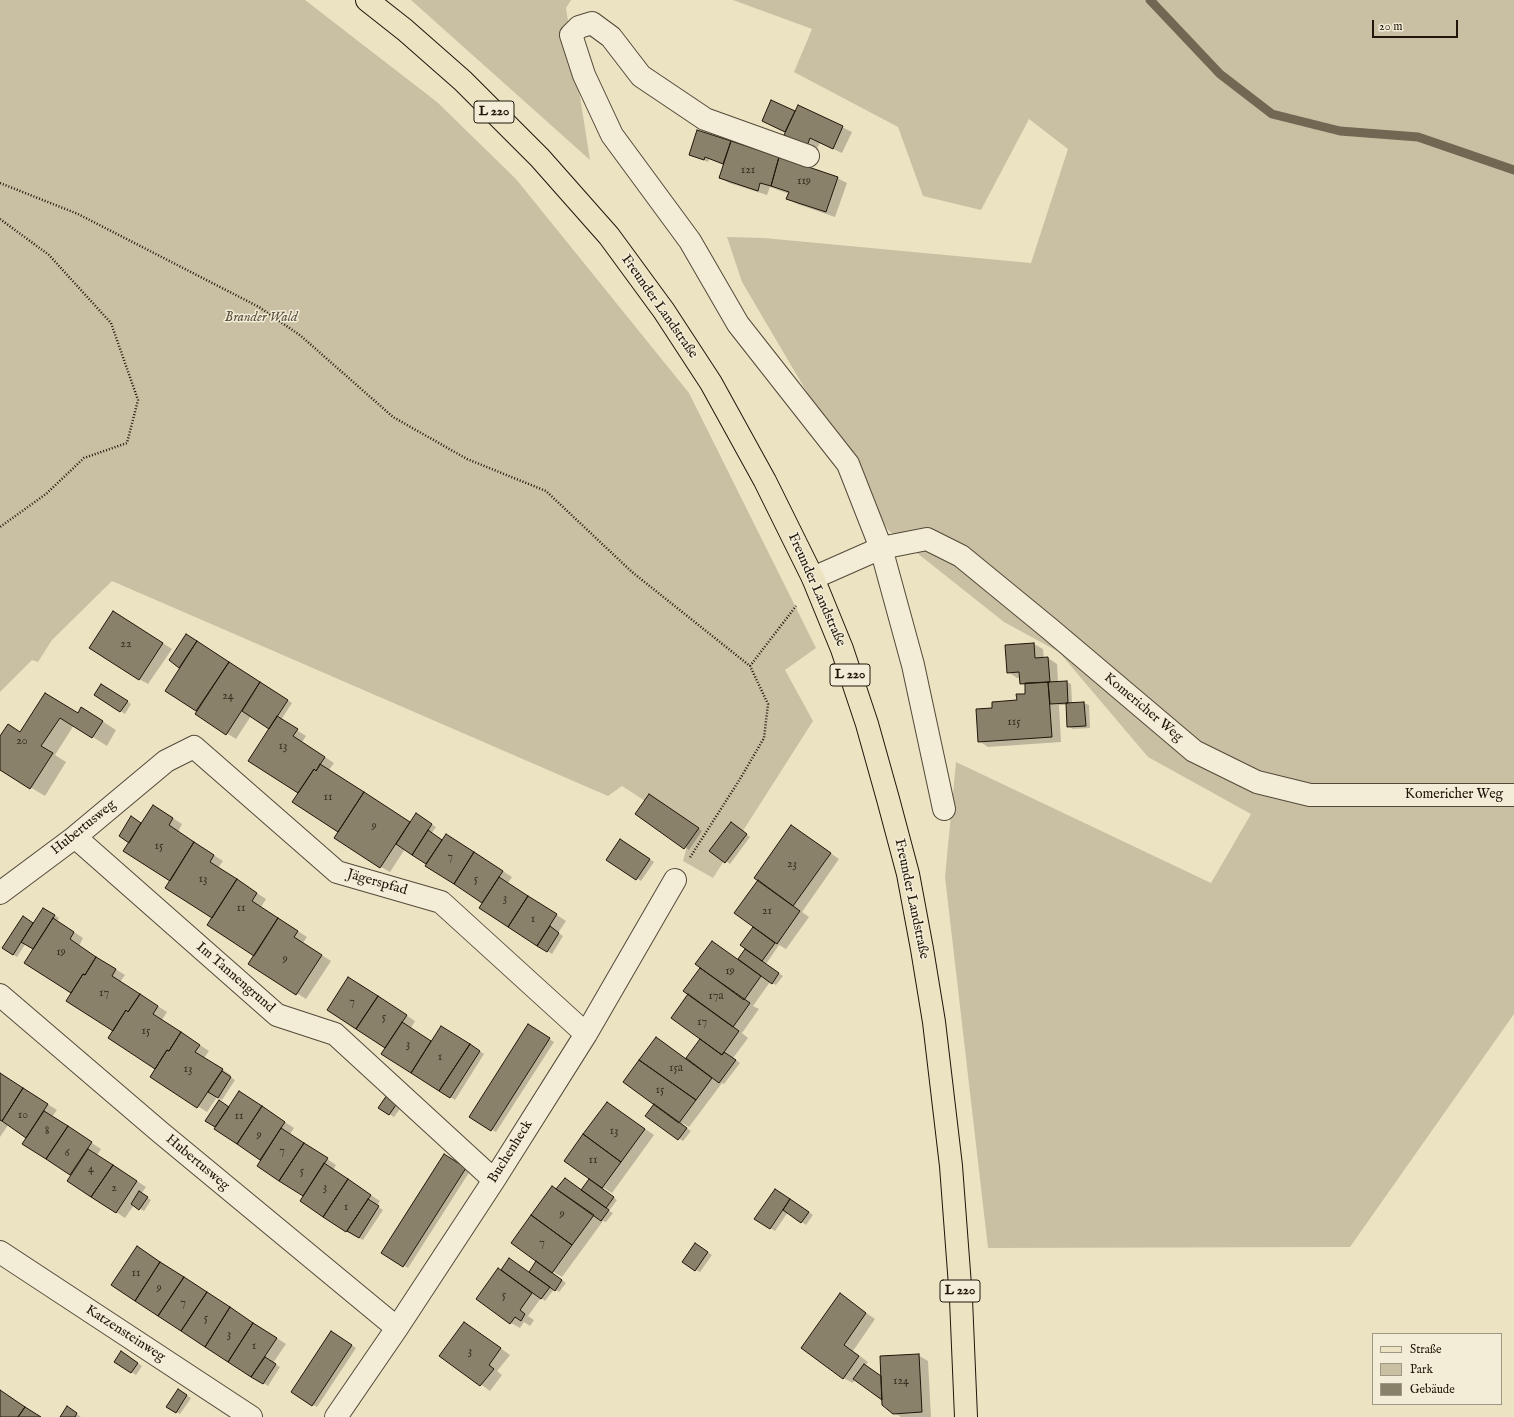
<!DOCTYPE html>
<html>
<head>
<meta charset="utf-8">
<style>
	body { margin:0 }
	#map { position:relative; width:1514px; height:1417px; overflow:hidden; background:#ece3c3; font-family:"IM FELL English",serif }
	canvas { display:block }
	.legend { position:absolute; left:1372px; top:1333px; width:130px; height:72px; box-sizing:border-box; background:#f3edd8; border:1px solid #9f9786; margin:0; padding:5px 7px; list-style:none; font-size:12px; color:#20160a }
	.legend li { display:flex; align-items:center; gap:8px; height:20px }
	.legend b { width:20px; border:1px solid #9f9786 }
	.scale { position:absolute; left:1372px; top:20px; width:86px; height:18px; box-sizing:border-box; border:2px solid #20160a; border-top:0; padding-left:5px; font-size:12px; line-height:14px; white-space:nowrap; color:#20160a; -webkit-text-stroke:3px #f3edd8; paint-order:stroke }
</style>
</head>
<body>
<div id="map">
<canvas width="1514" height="1417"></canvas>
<ul class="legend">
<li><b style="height:5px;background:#ece3c3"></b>Straße</li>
<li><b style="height:11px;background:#c9c0a4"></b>Park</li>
<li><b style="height:11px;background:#8a816a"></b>Gebäude</li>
</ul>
<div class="scale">20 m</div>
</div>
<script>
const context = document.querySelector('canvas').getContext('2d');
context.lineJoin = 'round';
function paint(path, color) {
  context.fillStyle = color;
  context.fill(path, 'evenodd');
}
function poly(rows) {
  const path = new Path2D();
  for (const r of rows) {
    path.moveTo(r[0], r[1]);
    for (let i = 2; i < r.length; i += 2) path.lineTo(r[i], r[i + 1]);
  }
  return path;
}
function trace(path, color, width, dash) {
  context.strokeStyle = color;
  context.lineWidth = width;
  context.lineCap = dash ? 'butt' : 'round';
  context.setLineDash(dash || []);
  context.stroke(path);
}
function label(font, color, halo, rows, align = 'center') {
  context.font = font + ' "IM FELL English",serif';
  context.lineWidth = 3;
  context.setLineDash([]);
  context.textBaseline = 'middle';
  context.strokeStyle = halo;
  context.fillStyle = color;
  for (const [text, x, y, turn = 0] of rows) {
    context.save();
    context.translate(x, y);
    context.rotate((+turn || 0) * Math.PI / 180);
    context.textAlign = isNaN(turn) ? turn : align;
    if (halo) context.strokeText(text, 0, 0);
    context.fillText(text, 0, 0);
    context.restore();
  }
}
paint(poly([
	[0,0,305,0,437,102,516,179,689,393,816,648,785,670,813,721,713,878,683,861,691,831,622,786,608,796,112,581,52,640,38,662,32,660,0,692],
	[411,0,571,0,566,8,590,160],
	[733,0,1514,0,1514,1014,1350,1247,988,1248,945,877,956,762,1211,883,1251,814,1148,757,1059,652,1004,622,888,530,742,282,727,237,764,238,1031,263,1068,149,1029,119,981,210,923,196,898,127,794,72,812,29]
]), '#c9c0a4');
paint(poly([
	[772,102,795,113,799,106,852,132,842,153,820,143,816,150,786,132,767,123],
	[698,131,837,178,847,183,835,217,797,204,788,199,789,194,770,187,767,195,729,183,720,177,724,164,709,159,708,162,690,155],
	[122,617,172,649,148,684,139,679],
	[186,635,292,703,281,720,306,736,302,742,334,763,329,770,410,823,420,817,436,827,431,834,442,841,455,840,512,877,508,883,566,921,558,933,563,936,552,954,537,945,484,902,426,865,427,864,405,849,390,872,381,867,340,832,299,793,271,729,251,716,236,739,196,714,198,711,166,690,181,667,170,660],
	[1034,644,1043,649,1044,659,1048,658,1057,664,1058,682,1067,682,1071,684,1072,703,1084,703,1089,705,1090,728,1073,729,1068,726,1067,705,1059,705,1061,742,988,747,979,741,1018,701,1026,695,1026,686,1021,683,1021,678,1017,678,1008,672],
	[102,685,131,704,125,714,96,694],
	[46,694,78,714,96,717,116,730,107,746,74,725,55,755,66,762,45,796,0,769,0,738,8,725,21,733],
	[654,798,702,831,689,850,636,814],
	[162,811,182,824,178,832,223,861,218,868,266,899,261,907,307,937,303,943,331,961,306,999,250,964,256,955,171,881,130,842,131,817,142,824],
	[735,826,750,837,730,864,711,851],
	[801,832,839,859,802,912,809,917,786,949,779,945,766,964,783,976,776,985,770,982,753,1006,759,1009,742,1033,748,1038,733,1058,740,1063,724,1084,722,1083,689,1127,682,1123,682,1125,691,1131,683,1141,647,1116,654,1106,656,1038,687,1059,700,1040,705,1043,690,994,684,991,701,967,712,942,738,960,747,949,742,945,754,927],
	[624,843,654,862,641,881,608,860],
	[44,909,59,918,57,921,83,938,79,946,125,975,120,982,167,1012,162,1020,209,1051,204,1058,231,1075,230,1077,235,1080,222,1100,217,1097,207,1112,152,1077,157,1069,109,1038,114,1030,72,993,25,963,34,949,26,943,17,957,3,948,23,918,34,924],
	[358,983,415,1021,411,1028,432,1042,478,1050,484,1054,455,1100,383,1054,387,1048],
	[528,1026,554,1042,496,1132,470,1117],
	[0,1074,57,1110,52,1117,101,1149,97,1155,146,1187,141,1194,151,1200,144,1211,134,1205,125,1218,116,1212,72,1175,24,1144,28,1137,8,1125,0,1137],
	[387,1096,402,1106,394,1117,379,1108],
	[248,1098,294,1128,290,1134,336,1165,333,1170,380,1201,377,1206,383,1210,363,1240,347,1232,301,1201,304,1196,258,1165,262,1160,215,1129,217,1127,207,1120],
	[607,1103,654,1135,612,1193,604,1188,603,1190,617,1200,609,1211,613,1213,606,1222,603,1221,562,1277,552,1271,551,1272,566,1283,559,1292,554,1289,545,1301,541,1298,528,1316,534,1320,530,1326,524,1322,520,1328,511,1323,501,1271,510,1259,529,1273,537,1263,556,1189,582,1191,594,1181],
	[445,1156,470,1171,408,1268,383,1253],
	[780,1192,813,1215,806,1225,788,1212,775,1231,756,1219],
	[700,1247,712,1255,700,1272,696,1270],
	[147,1253,286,1344,273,1363,280,1367,268,1386,113,1285],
	[840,1295,875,1319,853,1351,868,1362,865,1366,882,1377,918,1355,928,1361,931,1417,901,1417,894,1413,883,1399,855,1379,853,1383,843,1378],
	[465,1323,510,1355,497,1371,502,1375,490,1391,441,1356],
	[336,1335,356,1348,317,1407,313,1405],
	[125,1355,142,1366,136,1375,115,1361],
	[178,1390,191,1398,180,1414,168,1407],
	[71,1410,81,1417,61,1417]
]), '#0003');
trace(poly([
	[1150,0,1220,74,1272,114,1340,131,1418,137,1514,170]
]), '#716753', 9);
const building = poly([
	[771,100,795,111,785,132,762,121,771,100],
	[798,105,843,126,833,149,810,138,807,146,784,135,798,105],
	[697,130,731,141,723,164,705,157,704,160,689,155,697,130],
	[731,141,779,157,771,186,760,183,758,191,719,178,731,141],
	[779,157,838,177,826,212,786,199,789,192,771,186,779,157],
	[113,611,163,643,139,680,89,648,113,611],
	[186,634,197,641,179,668,169,660,186,634],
	[197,641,229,662,196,711,165,691,197,641],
	[1034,643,1035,658,1048,657,1050,682,1020,684,1019,672,1007,673,1005,645,1034,643],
	[229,662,260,682,226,735,195,714,229,662],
	[1067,681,1068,703,1050,704,1048,682,1067,681],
	[260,682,288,700,269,729,242,711,260,682],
	[1048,682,1052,737,978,742,976,709,992,708,992,702,1017,700,1016,694,1025,694,1025,683,1048,682],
	[101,684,128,701,120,712,94,695,101,684],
	[45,693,78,713,81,707,103,721,92,738,60,718,41,746,53,753,30,789,0,770,0,736,8,724,20,732,45,693],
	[1084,702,1086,726,1067,727,1066,703,1084,702],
	[277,716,298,729,293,736,325,757,316,771,314,769,298,793,248,761,277,716],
	[320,764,364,792,338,832,292,802,314,769,316,771,320,764],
	[364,792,410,822,380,868,334,838,364,792],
	[649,794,699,828,684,849,635,814,649,794],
	[153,805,173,818,169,825,194,842,170,881,123,851,153,805],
	[416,813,432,824,412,855,396,844,416,813],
	[131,816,141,823,129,843,119,836,131,816],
	[731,822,747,834,725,863,709,851,731,822],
	[791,825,831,853,793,906,754,878,791,825],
	[428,830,442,840,426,864,412,855,428,830],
	[446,834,474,852,454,884,425,866,446,834],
	[620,839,650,859,636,880,606,860,620,839],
	[194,842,214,855,210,862,237,879,212,918,165,888,194,842],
	[474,852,503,871,482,903,454,884,474,852],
	[499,877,528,896,508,927,479,908,499,877],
	[237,879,257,893,252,901,278,918,254,956,207,925,237,879],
	[758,880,800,911,777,944,734,913,758,880],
	[528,896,557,914,537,946,508,927,528,896],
	[43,908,55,915,33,949,21,942,43,908],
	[23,916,33,923,13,955,2,948,23,916],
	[53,918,74,932,70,939,96,957,85,975,83,974,71,993,24,963,53,918],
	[278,918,298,931,294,937,322,955,296,995,248,964,278,918],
	[550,926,559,933,547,952,537,946,550,926],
	[753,927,775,943,762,961,740,945,753,927],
	[712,941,761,976,744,1000,695,964,712,941],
	[745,949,779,973,772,984,738,959,745,949],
	[96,957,116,969,112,976,140,994,128,1012,126,1010,113,1031,66,1001,83,974,85,975,96,957],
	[700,968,750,1003,733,1027,683,991,700,968],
	[348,977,378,996,356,1029,327,1010,348,977],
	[140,994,158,1006,153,1014,181,1032,169,1051,167,1050,155,1069,108,1038,126,1010,128,1012,140,994],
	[688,994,739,1031,722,1055,671,1018,688,994],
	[378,996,407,1015,385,1048,356,1029,378,996],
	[402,1022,431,1041,411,1073,381,1054,402,1022],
	[528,1024,550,1038,491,1131,469,1117,528,1024],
	[441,1026,470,1044,439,1091,411,1073,441,1026],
	[181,1032,200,1045,195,1052,223,1069,197,1108,150,1077,167,1050,169,1051,181,1032],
	[656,1037,712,1078,696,1100,639,1060,656,1037],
	[700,1039,722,1055,724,1052,736,1060,719,1083,686,1058,700,1039],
	[470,1044,480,1051,450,1098,439,1091,470,1044],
	[639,1060,696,1100,679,1123,623,1082,639,1060],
	[222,1071,231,1077,218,1098,208,1092,222,1071],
	[0,1073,23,1088,2,1121,0,1120,0,1073],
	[23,1088,48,1104,26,1138,2,1121,23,1088],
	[239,1091,262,1106,237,1144,214,1129,239,1091],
	[387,1095,398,1102,389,1115,378,1108,387,1095],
	[219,1100,229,1107,215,1127,205,1121,219,1100],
	[607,1102,645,1129,621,1162,583,1134,607,1102],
	[654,1104,687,1128,678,1140,645,1116,654,1104],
	[262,1106,285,1122,260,1160,237,1144,262,1106],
	[44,1111,68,1126,46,1159,22,1144,44,1111],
	[68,1126,92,1142,70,1175,46,1159,68,1126],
	[281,1128,304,1143,279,1181,257,1166,281,1128],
	[583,1134,621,1162,602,1188,564,1161,583,1134],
	[304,1143,328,1158,303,1196,279,1181,304,1143],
	[88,1149,113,1165,91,1197,67,1181,88,1149],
	[444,1154,466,1168,403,1267,381,1253,444,1154],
	[324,1163,348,1179,323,1217,300,1201,324,1163],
	[113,1165,137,1181,116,1213,91,1197,113,1165],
	[565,1178,609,1210,601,1221,556,1189,565,1178],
	[348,1179,371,1195,346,1232,323,1217,348,1179],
	[589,1179,614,1197,606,1208,581,1190,589,1179],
	[552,1186,594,1215,572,1245,531,1215,552,1186],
	[775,1189,790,1199,770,1229,754,1219,775,1189],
	[139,1191,148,1197,139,1210,131,1204,139,1191],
	[368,1199,379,1206,359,1238,347,1231,368,1199],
	[790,1199,809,1212,801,1223,783,1210,790,1199],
	[531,1215,572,1245,552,1273,511,1243,531,1215],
	[695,1243,708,1252,695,1271,682,1262,695,1243],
	[137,1246,160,1262,135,1301,111,1285,137,1246],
	[509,1258,550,1287,541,1299,501,1270,509,1258],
	[536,1261,562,1280,555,1291,529,1272,536,1261],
	[160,1262,184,1277,158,1316,135,1301,160,1262],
	[498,1268,532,1293,520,1310,525,1314,521,1321,515,1317,510,1324,476,1299,498,1268],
	[184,1277,207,1292,181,1331,158,1316,184,1277],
	[207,1292,230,1307,205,1347,181,1331,207,1292],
	[840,1293,866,1313,844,1345,859,1356,843,1379,801,1348,840,1293],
	[230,1307,253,1323,228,1362,205,1347,230,1307],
	[464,1322,501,1348,489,1365,494,1369,480,1386,439,1356,464,1322],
	[253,1323,277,1338,251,1377,228,1362,253,1323],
	[331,1331,352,1345,312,1406,291,1392,331,1331],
	[121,1351,138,1363,131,1373,114,1362,121,1351],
	[919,1354,922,1412,893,1414,882,1405,880,1356,919,1354],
	[265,1357,276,1364,263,1384,251,1377,265,1357],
	[864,1364,881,1376,882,1400,853,1379,864,1364],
	[178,1389,187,1395,176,1413,166,1407,178,1389],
	[0,1390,25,1407,18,1417,0,1417,0,1390],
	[67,1406,77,1413,75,1417,60,1417,67,1406],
	[25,1407,41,1417,18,1417,25,1407]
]);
paint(building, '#8a816a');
trace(building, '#20160a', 1);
const minor = poly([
	[808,156,705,119,641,76,611,37,592,23,579,27,571,35,584,75,612,135,690,241,738,324,848,464,881,548,913,665,944,809],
	[813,578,881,548,927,539,961,556,1050,629,1194,751,1257,782,1310,795,1514,795],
	[75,837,277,1015,335,1034,494,1180],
	[0,893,75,837,166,761,194,747,337,872,441,902,586,1034],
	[0,995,160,1132,397,1328],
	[0,1252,251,1417],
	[336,1417,397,1328,494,1180,586,1034,675,880]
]);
const major = poly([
	[367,0,405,30,463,81,540,158,609,236,664,311,711,383,765,481,813,578,842,649,867,724,888,799,908,874,922,949,934,1022,951,1166,961,1299,966,1417]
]);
trace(minor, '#534938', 24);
trace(major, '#20160a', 24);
trace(poly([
	[0,183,78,214,259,307,301,336,393,417,467,459,546,491,632,572,750,666,768,704,764,738,740,779,689,859],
	[0,219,49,255,111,323,138,400,127,443,84,458,46,494,0,527],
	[750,666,796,606]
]), '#20160a', 2.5, [1, 2]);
trace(minor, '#f3edd8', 22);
trace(major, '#ece3c3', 22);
label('12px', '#3a3122', null, [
	["121",748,171],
	["119",804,182],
	["22",126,645],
	["24",228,697],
	["115",1014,723],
	["20",22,742],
	["13",283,747],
	["11",328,798],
	["9",374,827],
	["15",159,847],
	["7",450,858],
	["23",792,865],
	["13",203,880],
	["5",476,880],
	["3",505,899],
	["11",241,909],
	["21",767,912],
	["1",533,920],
	["19",61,953],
	["9",285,960],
	["19",730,972],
	["17",104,994],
	["17a",716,997],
	["7",352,1003],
	["5",384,1018],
	["17",702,1023],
	["15",146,1032],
	["3",408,1045],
	["1",440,1058],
	["15a",676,1069],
	["13",188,1070],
	["15",660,1091],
	["10",23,1116],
	["11",239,1117],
	["8",47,1132],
	["13",614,1132],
	["9",259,1136],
	["7",282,1152],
	["6",67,1154],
	["11",593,1161],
	["4",91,1170],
	["5",302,1172],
	["3",325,1188],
	["2",114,1189],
	["1",346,1208],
	["9",562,1215],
	["7",542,1244],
	["11",136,1274],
	["9",159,1289],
	["5",504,1296],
	["7",183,1304],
	["5",206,1319],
	["3",229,1335],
	["1",254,1347],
	["3",470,1352],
	["124",901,1382]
]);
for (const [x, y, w] of [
	[494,112,40],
	[850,675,40],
	[960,1291,40]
]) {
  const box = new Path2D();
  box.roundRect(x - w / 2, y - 11, w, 22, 3);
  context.fillStyle = '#f3edd8';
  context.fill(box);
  trace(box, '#20160a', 1);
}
label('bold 13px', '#20160a', null, [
	["L 220",494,112],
	["L 220",850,675],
	["L 220",960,1291]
]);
label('14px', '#20160a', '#f3edd8', [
	["Freunder Landstraße",659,307,55],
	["Freunder Landstraße",816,590,66],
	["Komericher Weg",1143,708,40],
	["Komericher Weg",1454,795],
	["Hubertusweg",84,828,-39],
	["Jägerspfad",377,883,16],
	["Freunder Landstraße",911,899,78],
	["Im Tannengrund",235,978,41],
	["Buchenheck",511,1152,-58],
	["Hubertusweg",197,1163,40],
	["Katzensteinweg",125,1334,33]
]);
label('italic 14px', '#5b5240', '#f3edd8', [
	["Brander Wald",261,318]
]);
</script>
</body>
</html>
